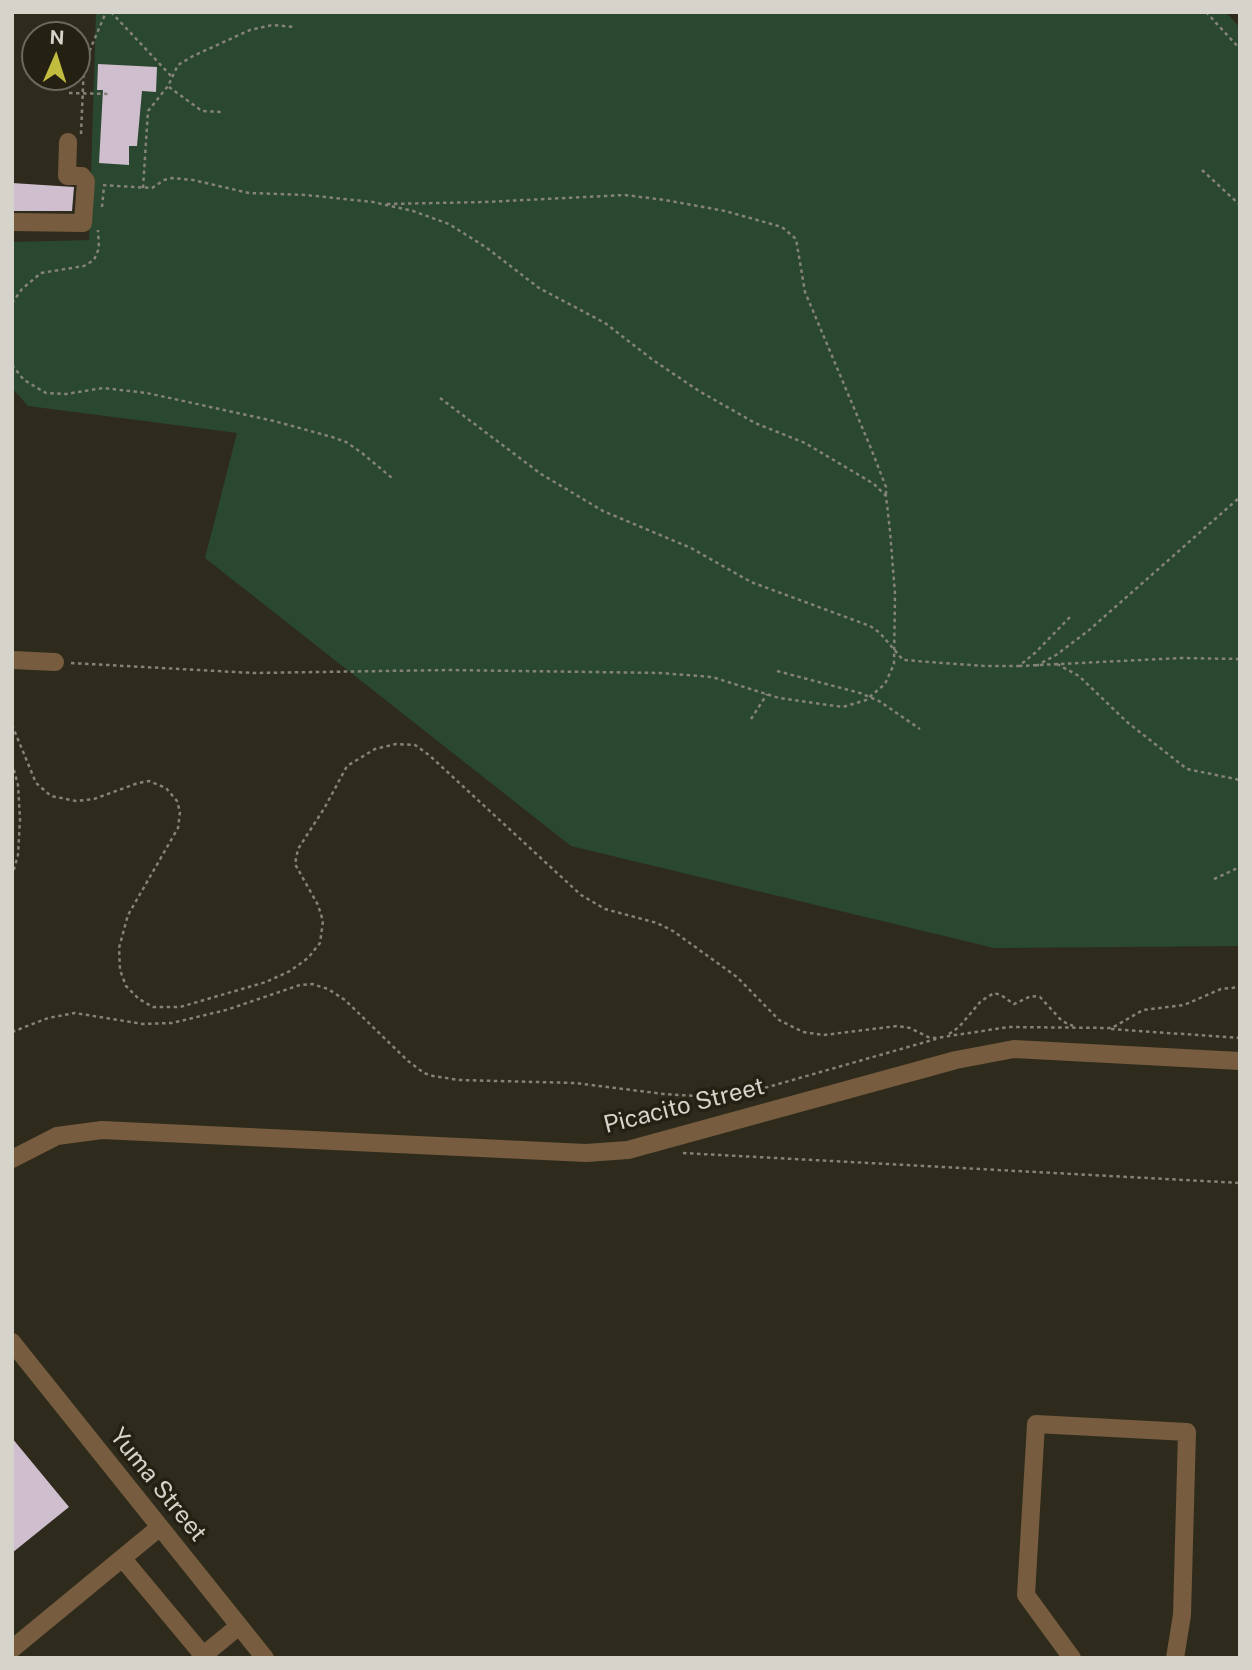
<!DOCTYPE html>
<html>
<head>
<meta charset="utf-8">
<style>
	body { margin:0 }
	#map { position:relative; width:1252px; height:1670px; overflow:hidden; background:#2e2b1c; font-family:"Public Sans",sans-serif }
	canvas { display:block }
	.frame { position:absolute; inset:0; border:14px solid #d5d3ca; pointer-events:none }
	.north { position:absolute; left:21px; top:21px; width:70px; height:70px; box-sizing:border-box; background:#252112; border:2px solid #6b685c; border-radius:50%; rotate:3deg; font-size:19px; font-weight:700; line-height:28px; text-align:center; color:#d5d3ca }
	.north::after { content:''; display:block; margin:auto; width:24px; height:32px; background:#c2bd3f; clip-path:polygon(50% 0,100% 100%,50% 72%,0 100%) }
</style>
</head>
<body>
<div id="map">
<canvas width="1252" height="1670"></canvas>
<div class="frame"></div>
<div class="north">N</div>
</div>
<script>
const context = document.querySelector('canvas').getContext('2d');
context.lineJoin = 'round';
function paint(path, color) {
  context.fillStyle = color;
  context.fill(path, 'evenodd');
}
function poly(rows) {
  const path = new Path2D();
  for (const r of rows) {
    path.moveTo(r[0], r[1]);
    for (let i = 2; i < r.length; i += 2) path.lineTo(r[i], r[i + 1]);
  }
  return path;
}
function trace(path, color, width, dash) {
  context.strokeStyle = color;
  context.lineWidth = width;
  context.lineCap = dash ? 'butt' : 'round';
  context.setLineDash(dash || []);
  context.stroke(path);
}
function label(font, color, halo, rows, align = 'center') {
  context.font = font + ' "Public Sans",sans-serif';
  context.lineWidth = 7;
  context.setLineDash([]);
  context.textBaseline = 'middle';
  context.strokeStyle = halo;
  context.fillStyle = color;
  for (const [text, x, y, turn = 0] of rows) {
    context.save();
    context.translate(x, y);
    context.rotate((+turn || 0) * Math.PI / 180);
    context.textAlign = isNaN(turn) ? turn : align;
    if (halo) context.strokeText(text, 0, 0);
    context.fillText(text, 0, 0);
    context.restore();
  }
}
paint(poly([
	[96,12,1226,12,1240,28,1240,946,994,948,571,846,205,558,237,433,28,406,12,388,12,242,89,240]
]), '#2a472f');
paint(poly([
	[98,64,157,67,156,92,142,91,137,146,129,146,129,165,99,163,103,90,97,90],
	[12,183,74,187,72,211,12,211],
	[12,1438,69,1507,12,1553]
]), '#cfbecd');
trace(poly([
	[111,12,172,77],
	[1206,12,1240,49],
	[169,87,202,111,223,112],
	[69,93,111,94],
	[81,134,84,64,106,12],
	[1202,170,1240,205],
	[143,188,148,111,168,86,178,65,193,56,250,30,272,25,295,27],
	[387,204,485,202,625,195,665,200,725,211,782,227,796,239,805,292,870,446,886,487,886,495],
	[102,207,104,186],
	[12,303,22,289,41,273,84,266,94,260,99,248,98,230],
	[12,365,24,380,46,393,66,394,103,388,147,393,274,421,332,437,346,442,362,453,392,478],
	[440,398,541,474,603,511,691,548,751,582,870,626,880,633,903,660,985,666,1019,666,1036,652,1070,617],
	[71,663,253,673,450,670,661,673,712,677,779,698,843,707,866,700,885,684,894,664,895,594,890,531,886,496,874,484,805,443,755,423,699,391,653,360,605,323,539,288,487,248,449,224,413,211,373,202,306,195,249,193,193,180,172,178,164,180,152,188,100,185],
	[1057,664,1079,676,1127,722,1187,769,1240,780],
	[1019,666,1181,658,1240,659],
	[1036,666,1056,655,1088,631,1240,497],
	[777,671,860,693,879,701,920,729],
	[751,719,767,694],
	[12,725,36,783,51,796,76,801,94,799,138,783,149,781,166,788,177,801,180,812,178,828,128,915,119,948,120,970,126,986,139,999,153,1007,180,1007,266,982,290,971,308,958,320,943,323,921,318,905,295,864,298,849,325,807,347,766,375,749,396,744,415,745,429,755,581,895,605,909,657,923,673,931,737,977,779,1020,803,1032,824,1035,897,1026,910,1028,928,1037,936,1038,1009,1027,1112,1028,1143,1010,1184,1005,1221,989,1240,987],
	[12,763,18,785,20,819,18,855,12,876],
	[1214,879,1240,867],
	[1111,1029,1240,1038],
	[12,1032,48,1018,75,1013,143,1024,172,1023,226,1010,300,985,312,984,328,989,345,1000,408,1061,424,1073,433,1076,459,1080,575,1083,664,1094,711,1097,740,1095,936,1039],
	[949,1034,959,1027,981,1001,994,993,1001,995,1014,1004,1031,996,1040,997,1062,1021,1073,1026],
	[683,1153,1240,1183]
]), '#858377', 2.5, [3.5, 3.5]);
trace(poly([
	[12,222,83,223,86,181,82,176,67,176,68,142],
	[12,660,55,662],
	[12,1159,57,1136,102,1130,586,1153,628,1150,956,1060,1014,1049,1240,1061],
	[12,1342,265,1658],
	[123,1559,203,1655],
	[12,1649,160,1527],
	[200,1658,239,1626],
	[1072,1658,1026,1595,1036,1424,1187,1432,1182,1615,1175,1658]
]), '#775c3f', 18);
label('24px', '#d5d3ca', '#252112', [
	["Picacito Street",684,1106,-14],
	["Yuma Street",158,1485,51]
]);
</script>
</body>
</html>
